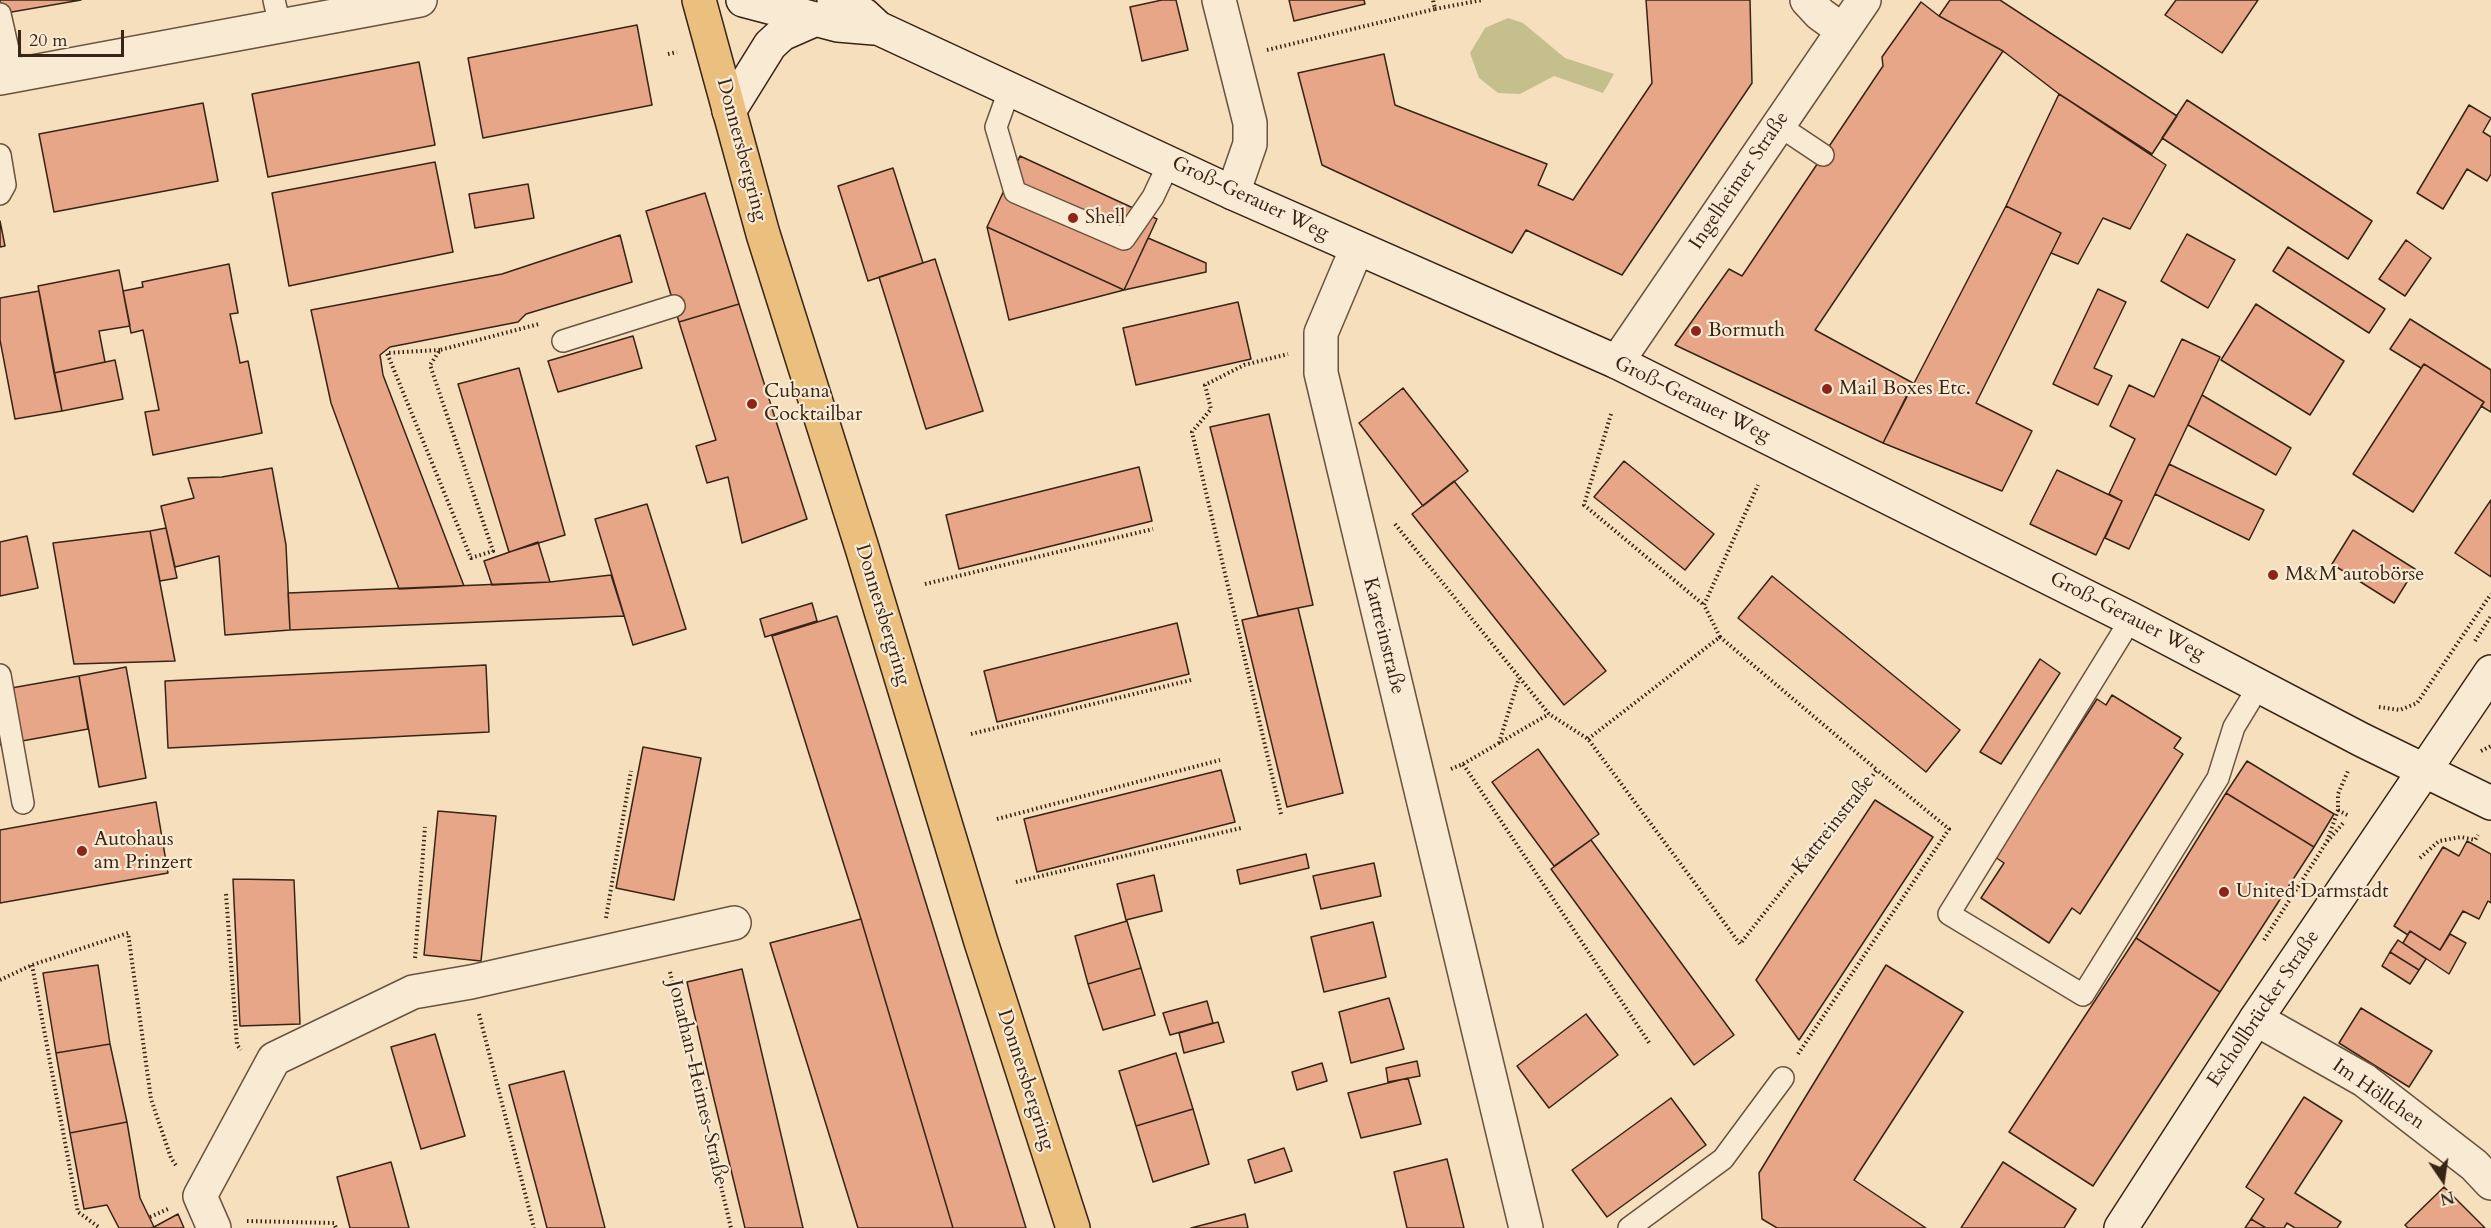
<!DOCTYPE html>
<html>
<head>
<meta charset="utf-8">
<style>
	body { margin:0 }
	#map { position:relative; width:2491px; height:1228px; overflow:hidden; background:#f6dfbd; font-family:Cardo,serif }
	canvas { display:block }
	.north { position:absolute; left:2413px; top:1150px; width:60px; height:60px; -webkit-text-stroke:4px #f9ead4; paint-order:stroke; rotate:167deg; font-size:16px; font-weight:700; line-height:24px; text-align:center; color:#382415 }
	.north::after { content:''; display:block; margin:auto; width:21px; height:27px; background:#382415; clip-path:polygon(50% 0,100% 100%,50% 72%,0 100%) }
	.scale { position:absolute; left:18px; top:30px; width:106px; height:27px; box-sizing:border-box; border:3px solid #382415; border-top:0; padding-left:8px; font-size:18px; line-height:21px; white-space:nowrap; color:#382415; -webkit-text-stroke:4px #f9ead4; paint-order:stroke }
</style>
</head>
<body>
<div id="map">
<canvas width="2491" height="1228"></canvas>
<div class="north">N</div>
<div class="scale">20 m</div>
</div>
<script>
const context = document.querySelector('canvas').getContext('2d');
context.lineJoin = 'round';
function paint(path, color) {
  context.fillStyle = color;
  context.fill(path, 'evenodd');
}
function poly(rows) {
  const path = new Path2D();
  for (const r of rows) {
    path.moveTo(r[0], r[1]);
    for (let i = 2; i < r.length; i += 2) path.lineTo(r[i], r[i + 1]);
  }
  return path;
}
function trace(path, color, width, dash) {
  context.strokeStyle = color;
  context.lineWidth = width;
  context.lineCap = dash ? 'butt' : 'round';
  context.setLineDash(dash || []);
  context.stroke(path);
}
function label(font, color, halo, rows, align = 'center') {
  context.font = font + ' Cardo,serif';
  context.lineWidth = 4.5;
  context.setLineDash([]);
  context.textBaseline = 'middle';
  context.strokeStyle = halo;
  context.fillStyle = color;
  for (const [text, x, y, turn = 0] of rows) {
    context.save();
    context.translate(x, y);
    context.rotate((+turn || 0) * Math.PI / 180);
    context.textAlign = isNaN(turn) ? turn : align;
    if (halo) context.strokeText(text, 0, 0);
    context.fillText(text, 0, 0);
    context.restore();
  }
}
paint(poly([
	[1508,18,1523,23,1565,58,1614,74,1603,93,1554,76,1520,94,1498,93,1479,78,1470,53,1485,28]
]), '#c4bf8c');
const building = poly([
	[0,0,81,0,0,14,0,0],
	[1162,0,1176,0,1188,50,1142,61,1130,7,1162,0],
	[1289,0,1364,0,1365,4,1294,21,1289,0],
	[1646,0,1750,0,1752,83,1622,275,1526,230,1512,253,1322,165,1298,73,1384,54,1395,105,1547,164,1538,185,1573,200,1652,83,1646,0],
	[1950,0,2000,0,2177,116,2152,154,2059,94,2003,51,1939,16,1950,0],
	[2176,0,2258,0,2222,53,2165,15,2176,0],
	[1921,2,1939,16,2003,51,1815,330,1913,383,1883,443,1675,345,1729,269,1742,276,1883,66,1882,57,1921,2],
	[637,25,652,105,483,138,468,58,637,25],
	[419,62,435,145,268,177,252,94,419,62],
	[2059,94,2166,165,2130,229,2103,218,2078,264,2051,253,2061,233,2006,206,2059,94],
	[2187,100,2372,221,2348,259,2162,138,2187,100],
	[203,103,218,181,54,212,39,134,203,103],
	[2469,105,2491,118,2483,132,2491,137,2491,174,2487,181,2467,169,2443,209,2417,193,2469,105],
	[1020,156,1157,219,1124,290,987,227,1020,156],
	[435,162,453,252,289,286,272,193,435,162],
	[893,168,923,263,868,281,838,186,893,168],
	[528,184,534,218,475,228,469,194,528,184],
	[705,193,739,304,679,322,646,211,705,193],
	[2006,206,2061,233,1976,403,2032,431,2002,491,1883,443,2006,206],
	[0,221,5,246,0,247,0,221],
	[987,227,1124,290,1009,320,987,227],
	[2187,234,2235,260,2208,308,2161,281,2187,234],
	[620,235,632,282,526,314,518,322,390,347,380,355,383,375,464,586,399,589,331,403,311,310,502,274,620,235],
	[1148,238,1206,263,1206,272,1124,290,1148,238],
	[2406,240,2431,258,2405,296,2379,279,2406,240],
	[2288,247,2385,309,2369,333,2273,271,2288,247],
	[935,259,983,411,926,429,879,277,935,259],
	[229,264,238,313,230,314,237,347,240,363,248,361,262,433,153,455,145,412,159,410,143,330,131,333,123,291,143,287,142,282,229,264],
	[119,270,130,326,99,331,105,362,54,373,38,286,119,270],
	[2098,289,2126,302,2094,368,2112,376,2098,405,2053,384,2098,289],
	[39,291,62,411,15,419,0,340,0,298,39,291],
	[1238,302,1251,359,1136,385,1123,328,1238,302],
	[739,304,807,519,742,543,728,477,707,483,696,446,716,440,679,322,739,304],
	[2256,304,2344,361,2310,415,2221,360,2256,304],
	[2410,319,2491,370,2491,412,2481,406,2484,402,2424,364,2421,368,2390,349,2410,319],
	[633,336,642,368,558,392,548,361,633,336],
	[2182,339,2220,357,2129,549,2105,538,2122,501,2109,494,2135,439,2110,426,2129,385,2154,397,2182,339],
	[115,360,123,399,62,411,54,373,115,360],
	[2424,364,2484,402,2413,512,2353,474,2424,364],
	[519,368,565,535,509,552,458,384,519,368],
	[1403,388,1468,471,1423,506,1359,423,1403,388],
	[2202,395,2291,448,2276,475,2188,425,2202,395],
	[1269,414,1313,605,1258,616,1210,427,1269,414],
	[1624,461,1714,534,1685,570,1594,497,1624,461],
	[2169,464,2264,510,2249,540,2155,494,2169,464],
	[1139,467,1152,521,959,569,946,515,1139,467],
	[272,468,286,545,290,630,225,635,219,556,175,567,161,506,194,498,188,478,222,477,272,468],
	[2057,470,2122,501,2096,555,2030,524,2057,470],
	[1454,481,1606,671,1564,705,1412,514,1454,481],
	[2491,500,2491,577,2455,553,2491,500],
	[647,504,686,629,633,645,595,519,647,504],
	[166,528,177,578,160,581,150,531,166,528],
	[2353,530,2415,569,2394,603,2332,564,2353,530],
	[150,531,175,661,74,664,53,543,150,531],
	[27,536,38,588,0,596,0,542,27,536],
	[538,542,550,582,492,585,484,561,538,542],
	[611,575,624,616,290,630,288,593,550,582,611,575],
	[1772,576,1960,730,1926,772,1738,618,1772,576],
	[812,603,817,621,765,637,760,619,812,603],
	[1298,608,1343,793,1287,807,1242,620,1298,608],
	[837,616,865,705,1026,1228,953,1228,861,919,772,636,837,616],
	[1177,623,1189,674,997,722,984,671,1177,623],
	[2040,659,2060,673,2001,764,1980,752,2040,659],
	[486,665,489,732,168,748,165,681,486,665],
	[126,667,146,778,99,787,79,676,126,667],
	[79,676,88,729,0,745,0,690,79,676],
	[2112,695,2181,738,2174,748,2183,754,2080,914,2072,908,2049,943,1981,898,2004,863,1995,857,2097,699,2106,705,2112,695],
	[643,747,701,758,674,900,616,888,643,747],
	[1538,749,1599,834,1554,866,1492,782,1538,749],
	[2247,761,2334,814,2314,847,2226,793,2247,761],
	[1221,770,1235,822,1037,872,1024,819,1221,770],
	[2226,793,2314,847,2220,992,2136,938,2226,793],
	[1875,800,1933,837,1799,1040,1756,980,1875,800],
	[156,802,168,873,0,903,0,830,156,802],
	[438,811,496,816,481,961,424,955,438,811],
	[1591,840,1734,1035,1694,1065,1551,869,1591,840],
	[2467,841,2491,854,2491,903,2488,901,2479,919,2463,911,2440,950,2410,931,2408,935,2394,926,2443,847,2459,856,2467,841],
	[1306,854,1309,868,1240,884,1237,870,1306,854],
	[1374,863,1381,896,1321,909,1313,876,1374,863],
	[1154,875,1162,911,1126,920,1117,884,1154,875],
	[233,879,294,880,300,1024,240,1026,233,879],
	[861,919,953,1228,858,1228,770,943,861,919],
	[1127,921,1141,968,1088,984,1075,936,1127,921],
	[1373,922,1386,977,1324,992,1311,937,1373,922],
	[2410,931,2440,950,2450,934,2466,943,2449,974,2403,943,2410,931],
	[2136,938,2220,992,2093,1186,2009,1132,2136,938],
	[2398,940,2426,959,2419,970,2390,952,2398,940],
	[2390,952,2419,970,2410,984,2382,966,2390,952],
	[98,965,110,1044,56,1053,43,973,98,965],
	[1886,965,1963,1012,1854,1180,1926,1228,1777,1228,1762,1219,1759,1173,1886,965],
	[1141,968,1155,1015,1103,1030,1088,984,1141,968],
	[742,969,803,1228,745,1228,713,1095,687,982,742,969],
	[1389,998,1404,1049,1351,1063,1339,1012,1389,998],
	[1207,1001,1213,1023,1170,1035,1163,1013,1207,1001],
	[2361,1008,2432,1051,2409,1087,2339,1043,2361,1008],
	[1586,1014,1618,1055,1549,1108,1517,1066,1586,1014],
	[1218,1022,1224,1042,1184,1053,1179,1033,1218,1022],
	[435,1034,465,1136,421,1149,391,1047,435,1034],
	[110,1044,127,1122,70,1133,56,1053,110,1044],
	[1176,1053,1193,1109,1136,1126,1119,1071,1176,1053],
	[1417,1061,1420,1076,1388,1082,1386,1068,1417,1061],
	[1322,1063,1327,1081,1297,1090,1292,1072,1322,1063],
	[564,1071,605,1228,547,1228,540,1201,509,1085,564,1071],
	[1408,1078,1421,1124,1361,1138,1348,1093,1408,1078],
	[2304,1097,2342,1121,2295,1193,2341,1222,2337,1228,2295,1228,2287,1223,2284,1228,2266,1228,2251,1219,2264,1199,2246,1187,2304,1097],
	[1671,1098,1706,1145,1607,1217,1572,1170,1671,1098],
	[1193,1109,1209,1164,1153,1182,1136,1126,1193,1109],
	[127,1122,140,1198,154,1227,151,1228,119,1228,107,1205,84,1209,70,1133,127,1122],
	[1284,1148,1292,1171,1255,1183,1248,1160,1284,1148],
	[1447,1159,1464,1228,1407,1228,1394,1172,1447,1159],
	[391,1162,409,1228,350,1228,337,1177,391,1162],
	[2003,1162,2076,1209,2064,1228,1961,1228,2003,1162],
	[2444,1187,2485,1228,2408,1228,2405,1225,2444,1187],
	[178,1214,184,1228,151,1228,154,1227,178,1214],
	[1245,1214,1248,1228,1191,1228,1245,1214],
	[2251,1219,2266,1228,2245,1228,2251,1219]
]);
paint(building, '#e8a689');
trace(building, '#382415', 1.5);
const service = poly([
	[274,0,280,26],
	[0,14,14,76],
	[1010,88,996,127,1015,192,1124,239,1153,197,1169,163],
	[1778,125,1823,155],
	[0,155,5,185,0,194],
	[563,341,674,306],
	[2131,619,1949,914,2083,995,2218,778,2234,727,2259,686],
	[0,675,23,803],
	[1629,1228,1723,1159,1783,1078]
]);
const minor = poly([
	[1219,0,1250,123,1250,144,1233,193],
	[1807,0,1820,14,1842,30],
	[0,78,420,0],
	[1357,248,1321,333,1321,373,1526,1228],
	[1617,362,1864,0],
	[2256,1019,2364,1080,2474,1165,2491,1183],
	[214,1228,200,1196,274,1059,413,992,471,982,734,923]
]);
const secondary = poly([
	[743,0,838,25,874,28],
	[834,0,864,15,878,28,1233,193,1617,362,2131,619,2362,740,2491,803],
	[729,111,770,45,782,34,814,20],
	[2121,1228,2256,1019,2491,672]
]);
const primary = poly([
	[699,0,763,234,862,548,981,942,1073,1228]
]);
trace(service, '#68533f', 24);
trace(minor, '#68533f', 36);
trace(secondary, '#382415', 36);
trace(primary, '#382415', 36);
trace(poly([
	[1435,9,1482,0],
	[1267,50,1435,9,1433,0],
	[668,54,677,52],
	[440,350,387,353,471,558,493,551,430,365,440,350,539,324],
	[1611,414,1584,505,1704,605],
	[1395,524,1549,714,1588,739,1740,944,1877,770,1720,637,1588,739],
	[925,584,1153,529],
	[1720,637,1704,605,1758,485],
	[2475,641,2491,616],
	[2379,707,2400,710,2417,703,2491,594],
	[971,734,1191,680],
	[1499,743,1519,678],
	[2481,751,2491,746],
	[1463,764,1549,714],
	[1451,769,1463,764,1650,1044],
	[2338,810,2349,816],
	[1281,814,1192,432,1211,409,1205,385,1244,365,1288,354],
	[997,819,1220,760],
	[2327,841,2338,810,2338,794,2348,771],
	[2420,858,2439,841,2461,837,2475,840,2478,835],
	[1016,882,1241,828],
	[226,894,237,1045,241,1050],
	[606,918,631,771],
	[2264,940,2326,843,2344,822],
	[415,958,425,827],
	[32,965,78,1212,100,1228],
	[670,972,731,1228],
	[0,980,32,965,128,933,151,1099,171,1158,177,1167],
	[479,1014,534,1228],
	[1798,1054,1949,829,1877,770],
	[150,1217,168,1209],
	[247,1221,334,1223,336,1228]
]), '#382415', 4, [1.5, 3]);
trace(service, '#f9ead4', 21);
trace(minor, '#f9ead4', 33);
trace(secondary, '#f9ead4', 33);
trace(primary, '#ebc07e', 33);
for (const [x, y, r, color] of [
	[1073,218,6,"#8f2418"],
	[1696,331,6,"#8f2418"],
	[1827,389,6,"#8f2418"],
	[752,404,6,"#8f2418"],
	[2273,575,6,"#8f2418"],
	[82,851,6,"#8f2418"],
	[2224,892,6,"#8f2418"]
]) {
  const dot = new Path2D();
  dot.arc(x, y, r, 0, 2 * Math.PI);
  context.fillStyle = color;
  context.fill(dot);
  trace(dot, '#f9ead4', 2);
}
label('20px', '#382415', '#f9ead4', [
	["Donnersbergring",741,150,75],
	["Ingelheimer Straße",1740,181,-56],
	["Groß-Gerauer Weg",1250,199,25],
	["Groß-Gerauer Weg",1692,400,26],
	["Donnersbergring",882,615,73],
	["Groß-Gerauer Weg",2127,617,27],
	["Kattreinstraße",1383,636,76],
	["Kattreinstraße",1834,825,-52],
	["Eschollbrücker Straße",2264,1009,-56],
	["Donnersbergring",1025,1080,72],
	["Jonathan-Heimes-Straße",697,1083,77],
	["Im Höllchen",2378,1095,35]
]);
label('20px', '#382415', '#f9ead4', [
	["Shell",1085,218],
	["Bormuth",1708,331],
	["Mail Boxes Etc.",1839,389],
	["Cubana",764,392],
	["Cocktailbar",764,415],
	["M&M autobörse",2285,575],
	["Autohaus",94,840],
	["am Prinzert",94,863],
	["United Darmstadt",2236,892]
], 'left');
</script>
</body>
</html>
